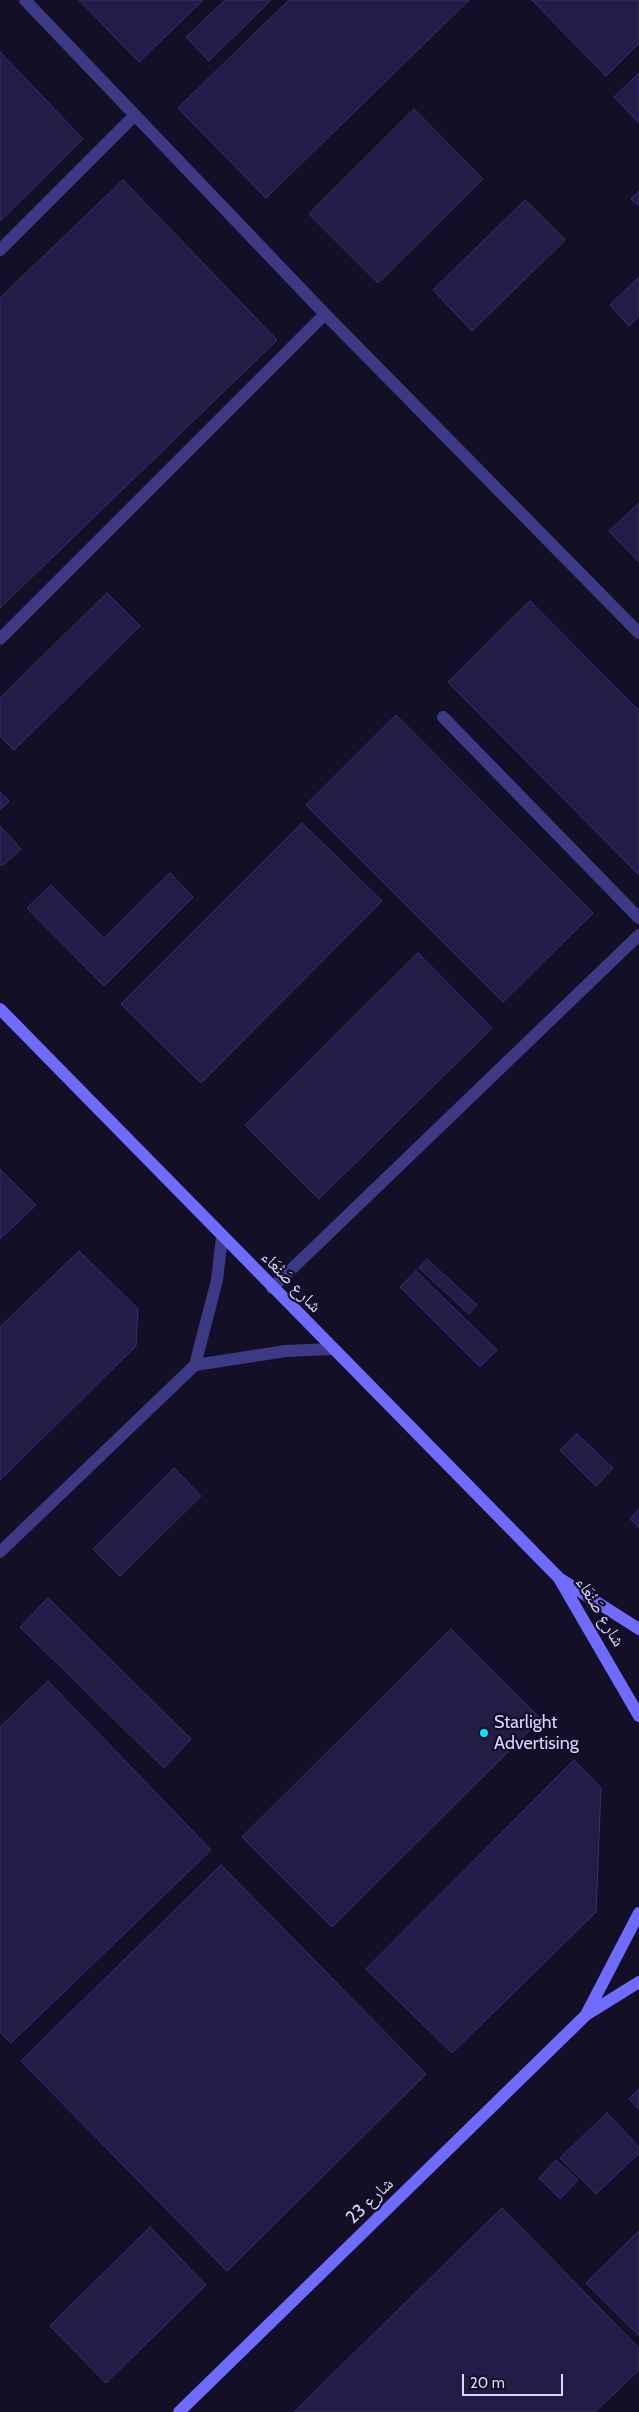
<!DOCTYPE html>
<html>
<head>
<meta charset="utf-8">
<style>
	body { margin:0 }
	#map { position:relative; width:639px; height:2412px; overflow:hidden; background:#130f26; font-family:Cabin,sans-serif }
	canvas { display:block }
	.scale { position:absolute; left:462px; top:2374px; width:101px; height:22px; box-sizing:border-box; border:2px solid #d9d4ff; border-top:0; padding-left:6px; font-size:15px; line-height:18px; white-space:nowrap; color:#d9d4ff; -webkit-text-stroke:4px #130f26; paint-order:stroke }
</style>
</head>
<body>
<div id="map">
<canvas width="639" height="2412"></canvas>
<div class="scale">20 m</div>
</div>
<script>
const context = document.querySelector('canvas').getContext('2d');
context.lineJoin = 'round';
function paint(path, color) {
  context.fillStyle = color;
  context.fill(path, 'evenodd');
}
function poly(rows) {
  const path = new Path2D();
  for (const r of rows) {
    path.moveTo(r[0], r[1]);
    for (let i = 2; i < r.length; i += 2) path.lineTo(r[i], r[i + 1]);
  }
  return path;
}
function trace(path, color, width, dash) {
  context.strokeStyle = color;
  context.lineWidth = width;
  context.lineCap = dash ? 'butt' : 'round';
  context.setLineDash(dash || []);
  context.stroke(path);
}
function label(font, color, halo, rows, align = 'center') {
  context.font = font + ' Cabin,"Noto Naskh Arabic",sans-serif';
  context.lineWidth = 4.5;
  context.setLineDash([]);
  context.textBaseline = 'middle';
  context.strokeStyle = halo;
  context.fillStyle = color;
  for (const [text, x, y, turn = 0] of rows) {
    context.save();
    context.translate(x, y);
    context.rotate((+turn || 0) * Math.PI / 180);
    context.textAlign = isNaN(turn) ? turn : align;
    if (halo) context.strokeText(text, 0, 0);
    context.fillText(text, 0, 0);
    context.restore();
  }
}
const building = poly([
	[79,0,203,0,139,62,79,0],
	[225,0,271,0,209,61,186,37,225,0],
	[289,0,469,0,266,198,178,108,289,0],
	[532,0,639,0,639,43,606,76,532,0],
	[0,52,83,139,0,221,0,52],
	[639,73,639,123,614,97,639,73],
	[414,109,483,179,378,283,309,214,414,109],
	[123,180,277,340,0,608,0,298,123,180],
	[639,191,639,206,631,199,639,191],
	[525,200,565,240,472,331,433,290,525,200],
	[639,277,639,316,629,326,610,305,639,277],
	[639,503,639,562,609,531,639,503],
	[107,593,140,626,14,750,0,736,0,698,107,593],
	[530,601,639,711,639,875,448,682,530,601],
	[396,715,593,913,503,1002,306,805,396,715],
	[0,792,9,801,0,810,0,792],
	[302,823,382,901,201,1083,121,1004,302,823],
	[0,826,21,849,2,866,0,864,0,826],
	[170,873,193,897,104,986,27,908,51,885,104,938,170,873],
	[418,953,492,1028,319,1199,245,1125,418,953],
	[0,1169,36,1205,0,1239,0,1169],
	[79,1251,138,1309,136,1346,0,1480,0,1327,79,1251],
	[427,1259,477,1305,469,1314,419,1268,427,1259],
	[416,1271,497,1350,480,1367,400,1287,416,1271],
	[577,1434,613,1468,596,1486,560,1450,577,1434],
	[174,1468,201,1496,120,1576,93,1549,174,1468],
	[639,1509,639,1528,630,1519,639,1509],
	[48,1598,191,1739,164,1768,20,1627,48,1598],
	[451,1629,541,1719,332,1927,242,1837,451,1629],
	[48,1681,211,1850,11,2043,0,2032,0,1727,48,1681],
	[574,1760,601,1788,596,1912,452,2053,366,1969,574,1760],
	[221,1865,426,2074,227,2271,21,2061,221,1865],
	[639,2089,639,2110,629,2099,639,2089],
	[607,2113,639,2147,639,2153,596,2194,560,2158,607,2113],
	[556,2160,578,2180,560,2199,539,2178,556,2160],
	[502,2208,639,2348,639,2370,595,2412,294,2412,502,2208],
	[150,2227,206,2285,106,2383,50,2326,150,2227],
	[639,2231,639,2336,586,2283,639,2231]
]);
paint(building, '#241b47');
trace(building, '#3b2d73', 1);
trace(poly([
	[25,0,325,314,639,633],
	[0,250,134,116],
	[0,639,325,314],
	[443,717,639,918],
	[272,1288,639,935],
	[195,1365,286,1351,332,1349],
	[0,1552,195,1365,217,1280,222,1237]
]), '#3d3a85', 12);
trace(poly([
	[0,1009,559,1578,639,1629],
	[560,1580,639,1716],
	[587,2013,639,1913],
	[179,2412,586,2015,639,1982]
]), '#6f6bff', 12);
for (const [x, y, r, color] of [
	[484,1733,5,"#00e5ff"]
]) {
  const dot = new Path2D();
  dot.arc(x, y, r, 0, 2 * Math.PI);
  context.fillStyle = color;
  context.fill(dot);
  trace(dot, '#130f26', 2);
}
label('18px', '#d9d4ff', '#130f26', [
	["شارع صَنْعَاء",291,1282,46],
	["شارع صَنْعَاء",600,1612,59],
	["شارع 23",370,2201,-44]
]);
label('18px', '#d9d4ff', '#130f26', [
	["Starlight",494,1723],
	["Advertising",494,1744]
], 'left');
</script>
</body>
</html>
